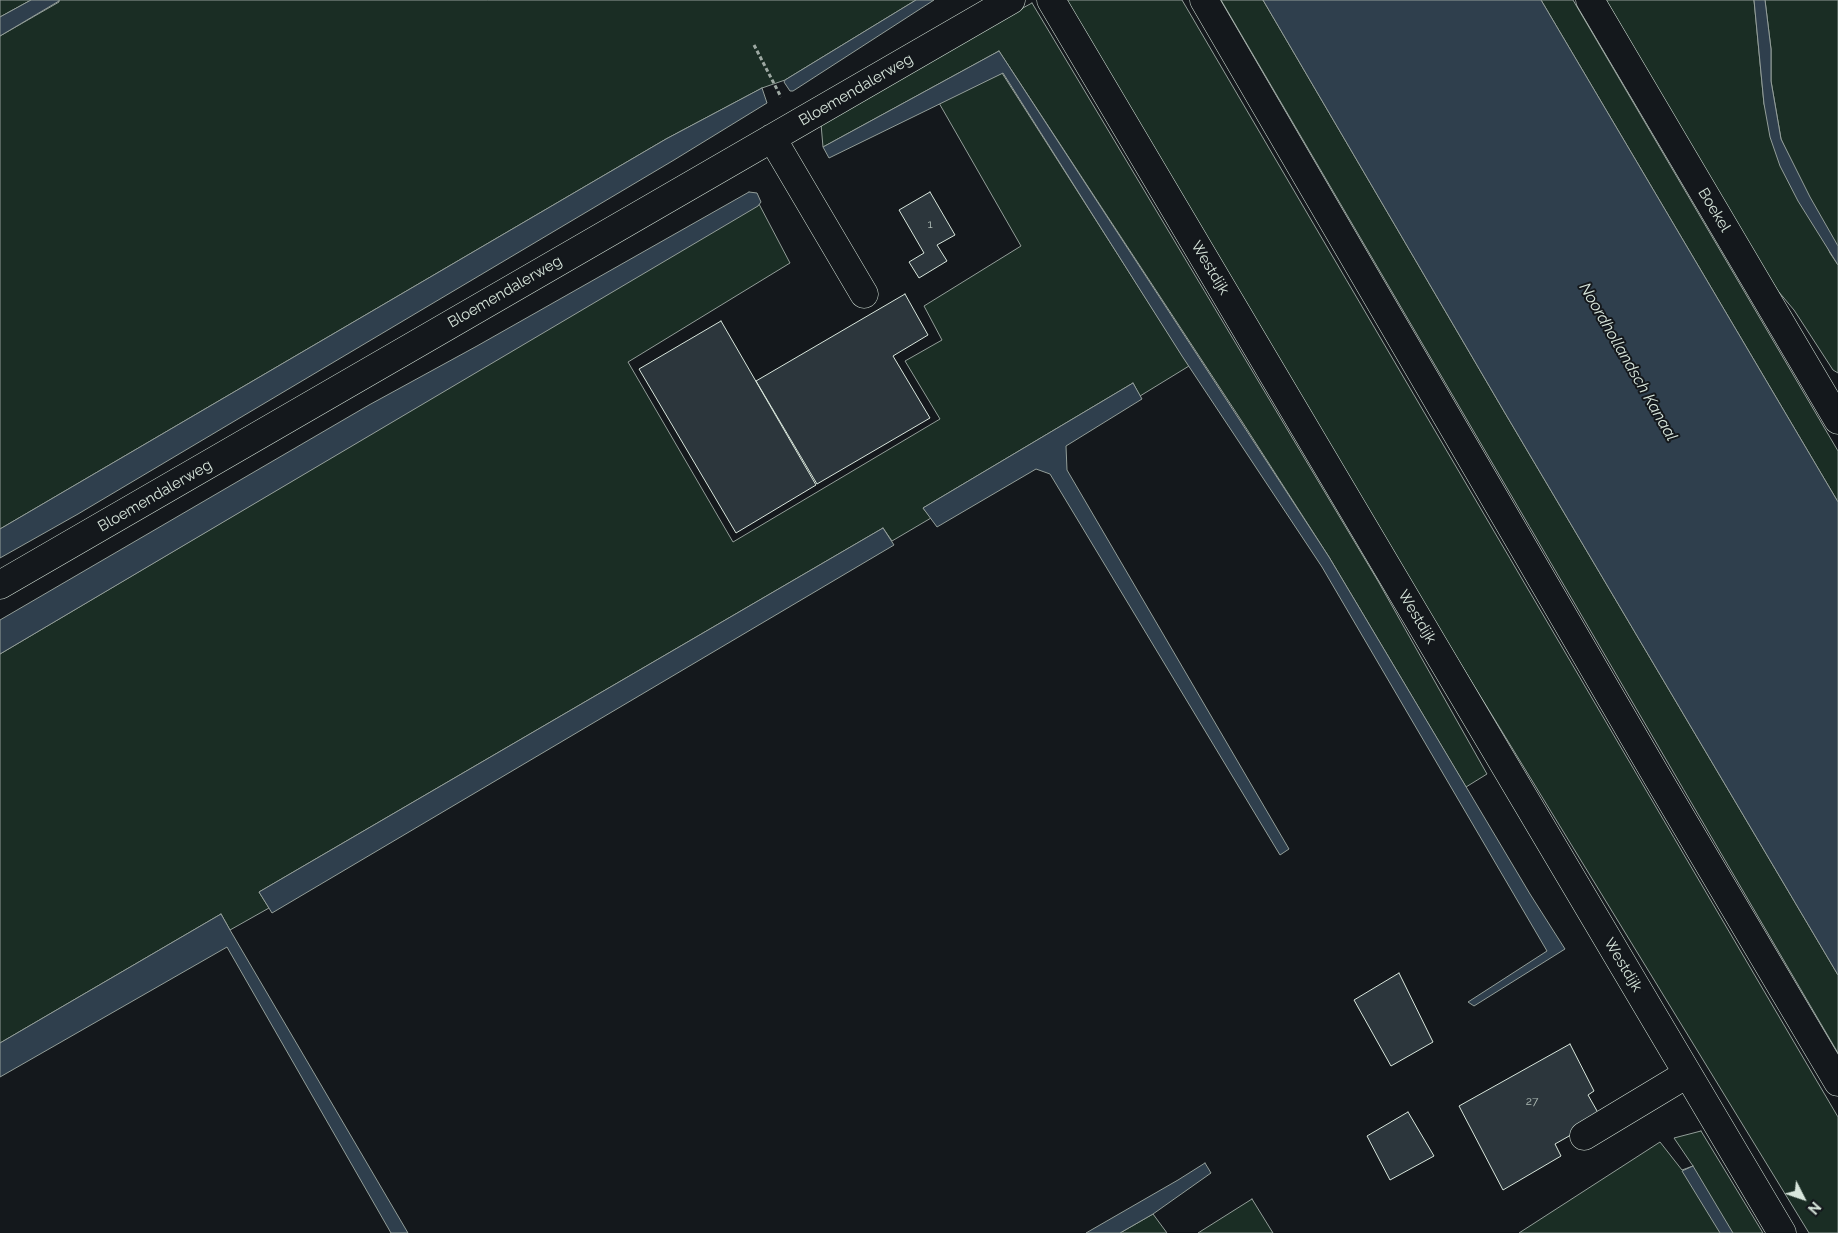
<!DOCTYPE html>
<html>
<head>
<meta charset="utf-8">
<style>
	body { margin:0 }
	#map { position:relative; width:1838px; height:1233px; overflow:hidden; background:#14181c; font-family:Raleway,sans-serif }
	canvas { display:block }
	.north { position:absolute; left:1778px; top:1173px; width:50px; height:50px; -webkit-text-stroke:4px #14181c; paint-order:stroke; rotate:131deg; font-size:14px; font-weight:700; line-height:20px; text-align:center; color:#d8e6dc }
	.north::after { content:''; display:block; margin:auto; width:18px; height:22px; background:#d8e6dc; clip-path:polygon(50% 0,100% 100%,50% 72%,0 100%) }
</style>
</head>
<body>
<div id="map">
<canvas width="1838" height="1233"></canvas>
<div class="north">N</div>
</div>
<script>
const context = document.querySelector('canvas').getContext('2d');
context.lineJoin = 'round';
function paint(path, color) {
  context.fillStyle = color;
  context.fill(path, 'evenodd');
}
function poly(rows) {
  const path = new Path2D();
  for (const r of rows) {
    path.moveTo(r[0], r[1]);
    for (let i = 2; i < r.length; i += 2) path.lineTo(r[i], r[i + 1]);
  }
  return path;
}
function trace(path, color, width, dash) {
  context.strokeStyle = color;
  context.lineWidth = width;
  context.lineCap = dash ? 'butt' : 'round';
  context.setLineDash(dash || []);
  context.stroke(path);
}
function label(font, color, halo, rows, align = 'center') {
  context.font = font + ' Raleway,sans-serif';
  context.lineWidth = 4;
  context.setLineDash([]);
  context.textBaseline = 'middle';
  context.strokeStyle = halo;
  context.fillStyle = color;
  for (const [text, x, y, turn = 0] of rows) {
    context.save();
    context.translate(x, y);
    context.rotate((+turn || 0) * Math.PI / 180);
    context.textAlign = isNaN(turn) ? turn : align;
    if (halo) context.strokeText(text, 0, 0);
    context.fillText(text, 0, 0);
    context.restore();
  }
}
const green = poly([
	[0,0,31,0,0,17,0,0],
	[59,0,916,0,785,80,762,88,666,139,0,529,0,36,59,2,59,0],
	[1065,0,1182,0,1838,1117,1838,1233,1809,1233,1405,573,1065,0],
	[1221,0,1263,0,1505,413,1838,975,1838,1053,1221,0],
	[1541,0,1573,0,1838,451,1838,502,1541,0],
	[1606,0,1754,0,1764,104,1830,253,1838,265,1838,373,1833,370,1794,310,1778,291,1757,258,1606,0],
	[1765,0,1838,0,1838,257,1824,234,1781,139,1771,81,1771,49,1765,0],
	[1032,3,1378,581,1487,774,1466,787,1329,557,1241,420,999,51,823,147,821,124,922,63,1032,3],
	[1002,73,1189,366,1140,396,1133,383,923,508,931,518,892,541,883,528,259,892,269,908,230,930,221,914,0,1043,0,654,759,204,790,263,628,362,733,542,940,419,905,361,942,340,924,306,1021,246,939,103,1002,73],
	[1701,1131,1763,1233,1519,1233,1660,1142,1682,1170,1693,1166,1674,1138,1701,1131],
	[1252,1199,1273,1233,1198,1233,1252,1199],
	[1153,1214,1167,1233,1120,1233,1153,1214]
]);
paint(green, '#1a2d24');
trace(green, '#939e99', 1);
const water = poly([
	[31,0,59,0,59,1,0,36,0,17,31,0],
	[916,0,934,0,793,91,790,91,784,82,785,80,916,0],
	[1263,0,1541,0,1838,502,1838,975,1505,413,1263,0],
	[1754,0,1765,0,1771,49,1771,81,1781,139,1810,197,1838,246,1838,265,1798,201,1780,166,1770,137,1764,104,1754,0],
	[999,51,1329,557,1530,894,1565,949,1474,1006,1468,1002,1547,951,1322,567,1182,356,1003,73,829,158,823,147,999,51],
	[762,88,767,103,674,160,78,514,0,558,0,529,666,139,762,88],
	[749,192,757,193,761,202,758,206,0,654,0,620,369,405,477,346,749,192],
	[1133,383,1142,399,1066,446,1067,470,1289,849,1280,855,1050,474,1036,469,937,527,923,508,1133,383],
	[883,528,894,545,272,913,259,892,883,528],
	[221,914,230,930,408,1233,391,1233,227,947,0,1077,0,1043,221,914],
	[1205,1163,1211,1173,1153,1214,1120,1233,1086,1233,1178,1180,1205,1163],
	[1693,1166,1733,1233,1720,1233,1682,1171,1693,1166]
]);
paint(water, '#2f3f4d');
trace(water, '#939e99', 1);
const building = poly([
	[930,192,955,235,937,245,947,261,919,278,909,262,924,253,899,210,930,192],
	[905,294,928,335,893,356,930,418,817,484,756,381,905,294],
	[721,321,816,485,736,533,639,369,721,321],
	[1399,973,1433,1042,1391,1066,1354,1000,1399,973],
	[1570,1044,1594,1091,1588,1095,1601,1118,1555,1144,1561,1156,1503,1190,1459,1106,1570,1044],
	[1408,1112,1434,1156,1390,1180,1367,1136,1408,1112]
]);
paint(building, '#2c363c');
trace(building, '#d8e6dc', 1);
const minor = poly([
	[1051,0,1782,1233],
	[1590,0,1838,420],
	[772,138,864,294],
	[0,585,1011,0],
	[1584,1136,1687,1074]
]);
const major = poly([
	[1204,0,1656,775,1838,1082]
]);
trace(minor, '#d8e6dc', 29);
trace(major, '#d8e6dc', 29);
trace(poly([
	[754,45,781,97]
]), '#9da8a2', 3, [4, 2.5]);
trace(minor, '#14181c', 28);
trace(major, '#14181c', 28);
label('12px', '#adbab4', null, [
	["1",930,224],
	["27",1532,1101]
]);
label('15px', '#d8e6dc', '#14181c', [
	["Bloemendalerweg",856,90,-30],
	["Boekel",1714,210,59],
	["Westdijk",1210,268,59],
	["Bloemendalerweg",505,292,-30],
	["Bloemendalerweg",155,496,-30],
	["Westdijk",1417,617,59],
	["Westdijk",1623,965,59]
]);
label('italic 16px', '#d8e6dc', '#14181c', [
	["Noordhollandsch Kanaal",1628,362,60]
]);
</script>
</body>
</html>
